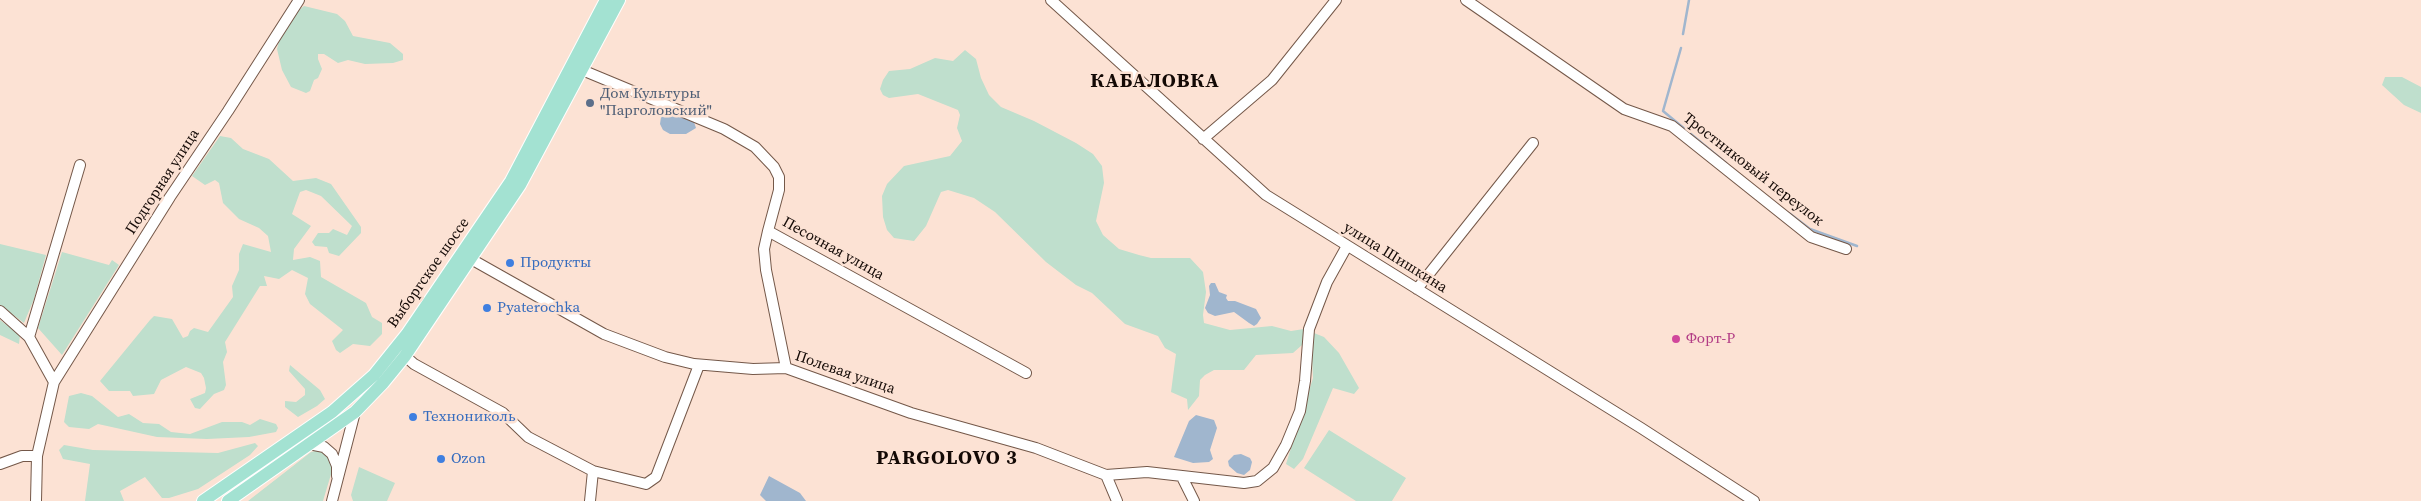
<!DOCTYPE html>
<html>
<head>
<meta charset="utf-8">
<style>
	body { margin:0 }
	canvas { display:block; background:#fce2d4 }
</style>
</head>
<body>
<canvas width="2421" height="501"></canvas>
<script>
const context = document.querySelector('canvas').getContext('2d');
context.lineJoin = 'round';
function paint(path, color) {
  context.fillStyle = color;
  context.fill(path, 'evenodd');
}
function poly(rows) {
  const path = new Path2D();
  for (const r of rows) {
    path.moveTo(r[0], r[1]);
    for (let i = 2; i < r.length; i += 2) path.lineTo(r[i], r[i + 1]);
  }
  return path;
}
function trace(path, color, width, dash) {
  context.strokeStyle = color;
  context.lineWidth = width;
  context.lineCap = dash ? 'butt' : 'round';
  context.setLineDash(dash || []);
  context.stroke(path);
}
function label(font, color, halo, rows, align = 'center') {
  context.font = font + ' "Source Serif 4",serif';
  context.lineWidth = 5;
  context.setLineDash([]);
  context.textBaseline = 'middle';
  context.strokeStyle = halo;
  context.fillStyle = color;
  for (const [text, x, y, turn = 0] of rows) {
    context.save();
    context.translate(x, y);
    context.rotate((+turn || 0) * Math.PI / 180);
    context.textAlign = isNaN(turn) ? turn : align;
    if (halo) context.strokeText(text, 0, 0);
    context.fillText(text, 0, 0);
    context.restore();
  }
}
paint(poly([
	[304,6,337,14,345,21,353,36,390,43,403,54,403,60,393,63,365,64,348,60,338,63,324,54,318,54,318,59,322,69,318,78,314,80,310,91,306,93,291,87,282,70,277,49,280,37,294,14],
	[965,50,976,59,981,78,989,95,1001,107,1034,121,1076,143,1093,154,1102,166,1104,183,1096,221,1103,235,1119,249,1139,255,1151,258,1190,258,1203,272,1206,292,1203,315,1204,323,1230,330,1272,326,1291,331,1304,329,1324,337,1339,353,1359,388,1354,394,1333,388,1303,459,1294,469,1286,464,1313,378,1312,357,1307,344,1302,345,1293,353,1256,355,1244,370,1214,370,1205,375,1200,380,1199,396,1188,410,1187,399,1171,392,1176,354,1165,348,1158,336,1125,324,1092,293,1076,285,1046,262,995,212,974,198,948,190,941,192,926,226,914,241,894,238,887,230,883,217,882,196,887,184,904,166,950,156,962,141,957,128,960,115,958,110,918,94,889,98,883,95,880,89,883,80,889,71,910,69,935,58,953,61],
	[2385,77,2402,77,2421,87,2421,113,2404,105,2382,85],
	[220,136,231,138,243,149,269,159,293,181,316,178,331,184,361,227,361,233,339,256,329,253,327,247,315,246,312,242,318,233,329,233,333,229,347,235,352,226,321,196,306,190,300,192,292,214,311,226,294,249,293,260,310,257,320,261,321,277,366,303,372,317,382,323,382,334,370,346,353,344,340,353,336,350,332,341,343,330,310,304,305,294,308,278,292,270,279,279,264,276,267,286,260,286,225,342,227,352,223,362,226,385,224,390,214,394,200,409,195,408,190,399,205,393,206,388,204,378,201,373,186,367,161,380,154,394,133,396,130,391,109,391,100,381,150,320,154,316,172,319,183,338,188,336,190,331,194,328,208,332,233,297,232,286,239,270,239,254,243,244,271,252,268,236,259,228,239,219,223,203,219,183,215,180,205,185,192,176],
	[0,244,46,255,34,299,24,323,0,305],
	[62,252,109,265,112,260,119,265,62,355,38,328],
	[0,320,20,335,19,344,0,335],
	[290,365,320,390,325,399,317,406,298,417,285,407,285,401,296,402,305,395,305,389,289,371],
	[81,393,92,396,118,417,129,414,143,423,159,424,171,432,190,434,222,422,242,422,250,425,260,419,276,424,278,428,276,432,249,437,207,439,157,437,98,424,89,429,69,427,64,422,69,396],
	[1329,430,1406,478,1392,501,1356,501,1304,468],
	[255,443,258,446,250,455,198,489,169,498,162,498,145,477,120,491,124,501,85,501,90,464,63,459,59,450,64,445,93,450,218,453],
	[320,450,332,461,332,471,323,501,248,501,311,452],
	[359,467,395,483,387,501,353,501,351,495]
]), '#bfdfcd');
paint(poly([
	[662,110,694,122,696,128,686,134,670,134,663,130,660,124],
	[1211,283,1215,283,1219,292,1227,295,1226,298,1228,301,1235,301,1256,309,1261,318,1257,324,1254,326,1249,323,1234,312,1215,316,1208,313,1205,308,1210,295,1209,286],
	[1196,415,1214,420,1217,428,1210,450,1213,459,1209,462,1193,463,1174,457,1189,421],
	[1241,454,1250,458,1252,462,1250,470,1244,475,1237,473,1229,466,1228,461,1234,455],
	[769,476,800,493,806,501,766,501,760,495]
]), '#a0b6ce');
trace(poly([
	[1683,34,1689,0],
	[1681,48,1663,111,1726,163],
	[1789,213,1810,229,1857,246]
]), '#a0b6ce', 2.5);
const minor = poly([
	[1051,0,1266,195,1641,428,1754,501],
	[1466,0,1624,109,1672,126,1811,237,1846,249],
	[582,70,724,129,755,147,774,167,779,177,779,190,768,231,1026,373],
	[1203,139,1272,80,1336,0],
	[768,231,764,249,766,270,786,368],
	[471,259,604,334,665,357,694,364,753,369,786,368,911,413,1036,448,1106,475,1117,501],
	[1417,289,1533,143],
	[0,311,29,337],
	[405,356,414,364,503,413,528,437,593,471,646,484,656,477,699,365],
	[54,382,29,337,80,165],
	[309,444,324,447,332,454,337,466,337,476],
	[0,464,22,456,37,456],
	[1106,475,1147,472,1244,483,1257,481,1273,468,1286,445,1300,411,1305,381,1309,329,1327,282,1347,246],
	[1182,477,1194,501],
	[36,501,37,456,54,382,170,197,228,111,299,0],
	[332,501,355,412],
	[590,501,593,471]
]);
const major = poly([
	[203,501,332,412,374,375,407,334,511,181,606,0],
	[228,501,355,412,383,383,405,356,520,185,619,0]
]);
trace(minor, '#745849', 12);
trace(major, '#fff', 14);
trace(minor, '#fff', 10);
trace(major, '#a3e2d2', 12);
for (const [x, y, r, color] of [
	[590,103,5,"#5c6f8a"],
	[510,263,5,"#3f7fe0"],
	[487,308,5,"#3f7fe0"],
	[1676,339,5,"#d1479c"],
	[413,417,5,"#3f7fe0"],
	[441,459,5,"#3f7fe0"]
]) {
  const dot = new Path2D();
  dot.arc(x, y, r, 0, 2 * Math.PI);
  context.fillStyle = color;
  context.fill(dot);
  trace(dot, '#fce2d4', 2);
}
label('15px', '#4e5e75', '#fce2d4', [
	["Дом Культуры",600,94],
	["\"Парголовский\"",600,111]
], 'left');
label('15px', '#130905', '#fce2d4', [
	["Тростниковый переулок",1753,170,38],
	["Подгорная улица",163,182,-57],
	["Песочная улица",833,249,29],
	["улица Шишкина",1395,258,32],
	["Выборгское шоссе",429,273,-55],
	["Полевая улица",845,373,19]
]);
label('15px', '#366cbe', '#fce2d4', [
	["Продукты",520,263],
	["Pyaterochka",497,308],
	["Технониколь",423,417],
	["Ozon",451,459]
], 'left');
label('15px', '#b23c85', '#fce2d4', [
	["Форт-Р",1686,339]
], 'left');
context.letterSpacing = '1px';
label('bold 20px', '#130905', '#fce2d4', [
	["КАБАЛОВКА",1155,82],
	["PARGOLOVO 3",947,459]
]);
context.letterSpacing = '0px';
</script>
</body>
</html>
